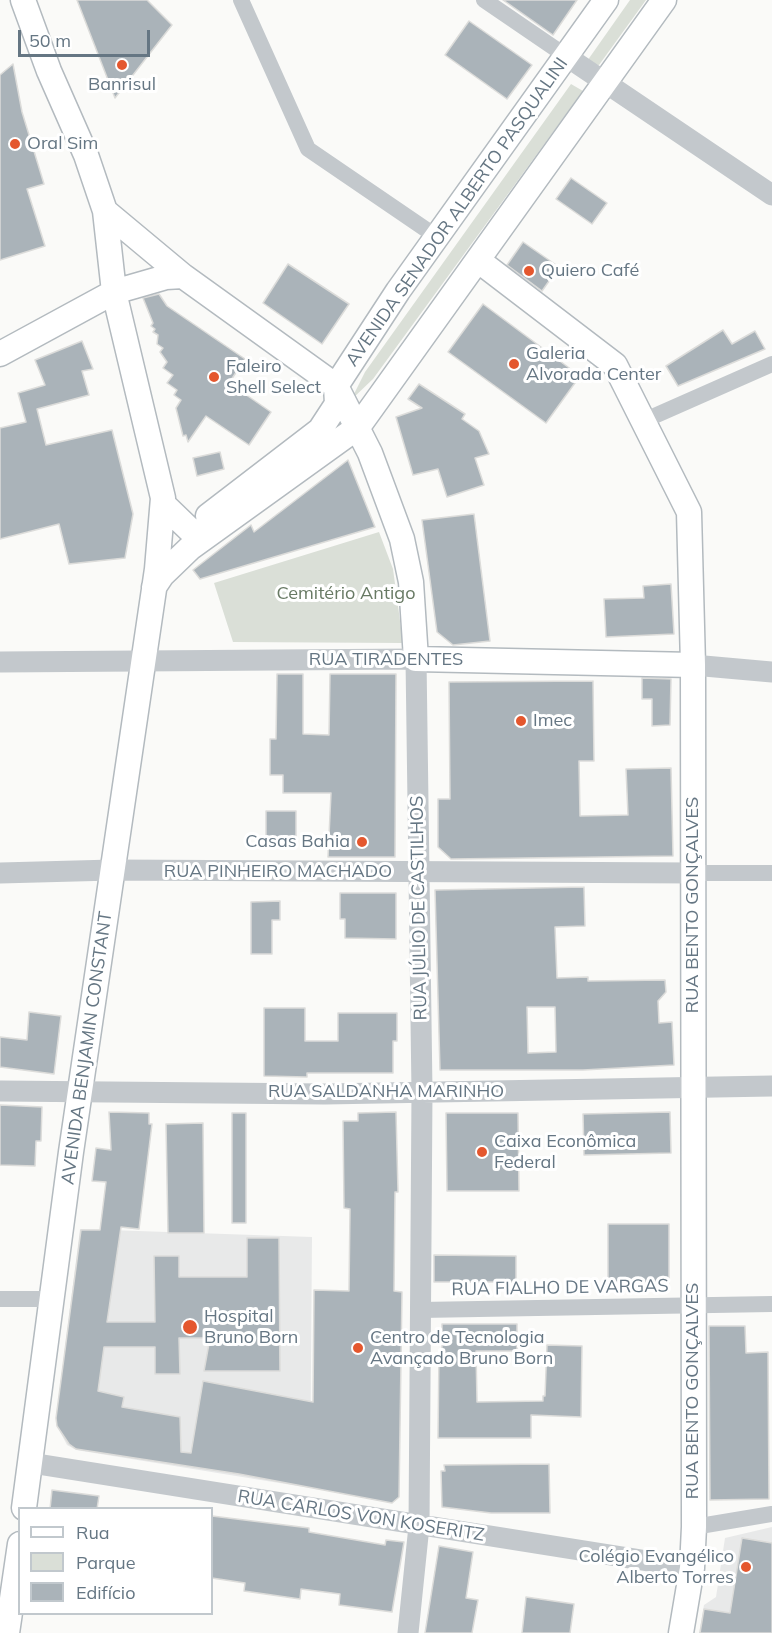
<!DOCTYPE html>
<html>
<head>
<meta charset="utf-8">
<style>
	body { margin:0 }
	#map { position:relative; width:772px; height:1633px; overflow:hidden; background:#fafaf8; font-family:Mulish,sans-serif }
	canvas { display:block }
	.legend { position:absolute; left:18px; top:1507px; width:195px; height:108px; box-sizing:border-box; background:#fff; border:2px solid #c1c8cd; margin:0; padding:8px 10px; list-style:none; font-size:18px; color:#657683 }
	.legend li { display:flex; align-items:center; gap:12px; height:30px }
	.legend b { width:30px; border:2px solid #c1c8cd }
	.scale { position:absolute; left:18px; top:30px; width:132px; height:27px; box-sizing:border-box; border:3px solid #657683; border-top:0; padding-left:8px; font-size:18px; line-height:21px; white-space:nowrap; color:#657683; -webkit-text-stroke:4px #fff; paint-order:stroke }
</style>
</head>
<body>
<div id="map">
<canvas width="772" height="1633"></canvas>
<ul class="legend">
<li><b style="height:8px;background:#fff"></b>Rua</li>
<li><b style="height:16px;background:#dadfd7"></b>Parque</li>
<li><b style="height:16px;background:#aab3b9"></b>Edifício</li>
</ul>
<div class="scale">50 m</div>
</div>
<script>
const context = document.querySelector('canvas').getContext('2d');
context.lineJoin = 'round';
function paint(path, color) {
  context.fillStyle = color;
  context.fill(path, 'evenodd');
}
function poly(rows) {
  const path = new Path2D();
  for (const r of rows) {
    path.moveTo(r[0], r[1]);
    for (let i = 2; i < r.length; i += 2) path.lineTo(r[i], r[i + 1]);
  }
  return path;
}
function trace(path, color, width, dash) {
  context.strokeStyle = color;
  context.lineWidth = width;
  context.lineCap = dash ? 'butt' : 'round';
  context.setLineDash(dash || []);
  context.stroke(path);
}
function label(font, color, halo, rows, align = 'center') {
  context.font = font + ' Mulish,sans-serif';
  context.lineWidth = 6;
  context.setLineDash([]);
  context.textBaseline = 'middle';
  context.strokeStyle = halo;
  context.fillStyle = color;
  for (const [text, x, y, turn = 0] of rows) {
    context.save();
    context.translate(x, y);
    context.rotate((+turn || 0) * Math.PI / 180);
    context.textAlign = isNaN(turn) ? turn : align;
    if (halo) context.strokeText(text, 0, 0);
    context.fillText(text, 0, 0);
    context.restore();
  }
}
paint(poly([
	[80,1229,312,1237,310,1488,76,1450,67,1445,57,1426,56,1418],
	[772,1527,772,1633,699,1633,704,1605,716,1597,725,1538]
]), '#e8e9e9');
paint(poly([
	[630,0,646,0,599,65,585,64],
	[571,84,583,91,373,379,351,400,365,372],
	[379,532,393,569,403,643,233,642,214,583]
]), '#dadfd7');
const building = poly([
	[77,0,147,0,172,25,115,98,77,0],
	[503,0,577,0,553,35,503,0],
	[469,21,532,65,507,99,445,55,469,21],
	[13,64,22,112,44,184,27,189,45,246,0,260,0,75,13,64],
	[571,178,607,203,592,224,556,199,571,178],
	[523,242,559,267,542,291,507,265,523,242],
	[288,264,349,304,322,344,263,303,288,264],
	[159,294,167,306,245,359,229,383,271,412,249,445,206,416,188,442,186,435,183,436,176,408,181,400,174,395,177,390,167,383,173,375,163,368,167,362,160,352,163,348,157,344,158,335,153,332,155,329,151,326,153,323,143,298,159,294],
	[483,304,580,376,546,423,448,352,483,304],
	[723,330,732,344,755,331,765,349,678,386,666,366,723,330],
	[82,341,93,369,82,371,89,395,37,409,46,445,112,430,133,514,125,558,69,564,59,524,0,539,0,428,26,422,18,393,45,385,35,360,82,341],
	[419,384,465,414,462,419,479,431,489,454,475,458,484,485,447,497,438,469,413,475,396,417,422,408,408,399,419,384],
	[220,452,224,469,197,476,193,458,220,452],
	[348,460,375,527,200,579,193,570,251,525,254,532,348,460],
	[474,514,490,641,453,645,437,632,422,520,474,514],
	[671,584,674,634,606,637,604,599,644,598,643,586,671,584],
	[277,674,303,674,303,734,329,735,330,674,396,674,395,857,328,857,331,793,283,793,283,775,270,775,270,739,276,739,277,674],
	[642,678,671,679,670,725,652,726,652,699,642,699,642,678],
	[593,681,594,761,579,761,580,816,628,815,626,769,671,768,673,856,451,859,438,847,438,799,450,799,449,682,593,681],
	[266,811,296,811,296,845,266,845,266,811],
	[584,887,585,926,555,927,557,978,588,977,588,981,665,980,666,992,658,1001,659,1023,672,1022,674,1065,583,1070,440,1070,435,890,584,887],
	[527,1007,555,1007,556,1052,528,1053,527,1007],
	[340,893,396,893,396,939,345,938,345,919,340,919,340,893],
	[280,901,280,920,272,920,272,954,251,954,251,902,280,901],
	[264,1008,305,1008,305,1041,338,1041,338,1013,397,1013,397,1041,393,1041,393,1073,307,1073,307,1077,264,1076,264,1008],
	[29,1012,61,1016,54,1074,0,1067,0,1037,27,1040,29,1012],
	[0,1105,42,1107,41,1141,36,1141,35,1166,0,1165,0,1105],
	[109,1112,149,1113,149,1124,152,1124,139,1229,121,1227,107,1322,155,1322,154,1256,179,1256,179,1277,247,1277,247,1238,279,1238,280,1371,204,1371,210,1338,179,1338,180,1374,155,1374,155,1347,104,1347,98,1391,124,1397,122,1407,180,1417,181,1452,191,1453,203,1381,313,1402,314,1290,349,1291,350,1209,344,1208,343,1121,358,1121,358,1113,396,1112,398,1192,395,1192,394,1291,402,1292,399,1497,392,1503,239,1474,76,1449,69,1444,57,1426,56,1418,81,1230,100,1230,106,1182,92,1181,96,1148,111,1150,109,1112],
	[670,1112,671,1153,584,1155,583,1114,670,1112],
	[232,1113,246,1113,246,1223,232,1223,232,1113],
	[446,1113,518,1113,519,1191,447,1191,446,1113],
	[203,1123,204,1233,168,1233,166,1124,203,1123],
	[608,1224,669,1224,669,1283,608,1282,608,1224],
	[434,1255,516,1256,516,1282,434,1282,434,1255],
	[442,1324,517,1324,517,1351,476,1351,477,1402,543,1401,543,1396,545,1396,547,1345,582,1346,581,1417,531,1415,531,1438,438,1438,439,1351,442,1351,442,1324],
	[709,1326,745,1326,746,1353,768,1352,769,1499,710,1500,709,1326],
	[549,1464,550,1513,491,1513,442,1507,441,1471,445,1471,444,1465,549,1464],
	[52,1490,99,1496,97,1509,50,1509,52,1490],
	[212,1516,309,1528,309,1532,385,1545,386,1540,404,1542,392,1612,339,1605,340,1594,301,1589,300,1599,244,1591,245,1583,212,1578,212,1516],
	[742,1538,772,1543,772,1633,700,1633,704,1609,730,1613,742,1538],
	[439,1546,473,1552,466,1598,478,1600,472,1633,425,1633,439,1546],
	[526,1597,574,1604,570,1633,522,1633,526,1597]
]);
paint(building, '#aab3b9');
trace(building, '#dcdcda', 1.5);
const secondary = poly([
	[23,0,49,71,86,155,105,211,114,292,163,498,157,569,71,1152,24,1508],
	[105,211,183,276,336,386,370,453,402,539,411,582,416,659,693,665],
	[479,261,615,365,689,512,693,665,694,1527,692,1568,681,1633],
	[0,354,114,292,166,277,183,276],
	[163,504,190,530,204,537],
	[208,516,320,430,337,404,336,386,398,291,606,0],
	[154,587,162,575,190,548,358,427,664,0],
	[7,1633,20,1544]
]);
trace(secondary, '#b3babf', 27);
trace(poly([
	[241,0,308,149,437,237],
	[484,0,566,56],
	[643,421,772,364],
	[694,873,772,873],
	[0,1299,51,1299],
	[420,1310,772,1304],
	[694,1527,772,1514]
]), '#c3c8cc', 16);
trace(poly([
	[566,56,772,195],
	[0,662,416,659,422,1092,419,1526,408,1633],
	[693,665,772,672],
	[0,873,113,870,694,873],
	[0,1091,325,1094,772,1086],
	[31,1463,692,1568]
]), '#c3c8cc', 21);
trace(secondary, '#fff', 24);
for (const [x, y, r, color] of [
	[122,65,6,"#e4572e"],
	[15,144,6,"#e4572e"],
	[529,271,6,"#e4572e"],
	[514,364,6,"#e4572e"],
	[214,377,6,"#e4572e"],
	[521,721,6,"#e4572e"],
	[362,842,6,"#e4572e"],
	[482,1152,6,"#e4572e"],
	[190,1327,8,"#e4572e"],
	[358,1348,6,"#e4572e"],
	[746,1567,6,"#e4572e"]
]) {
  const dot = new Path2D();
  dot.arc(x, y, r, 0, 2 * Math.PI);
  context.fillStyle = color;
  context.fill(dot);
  trace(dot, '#fff', 2);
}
label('18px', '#657683', '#fff', [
	["Banrisul",122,85,"center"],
	["Oral Sim",27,144],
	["Quiero Café",541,271],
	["Galeria",526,354],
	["Alvorada Center",526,375],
	["Faleiro",226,367],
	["Shell Select",226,388],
	["Imec",533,721],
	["Casas Bahia",350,842,"right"],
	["Caixa Econômica",494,1142],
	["Federal",494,1163],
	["Hospital",204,1317],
	["Bruno Born",204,1338],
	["Centro de Tecnologia",370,1338],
	["Avançado Bruno Born",370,1359],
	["Colégio Evangélico",734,1557,"right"],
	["Alberto Torres",734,1578,"right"]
], 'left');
label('18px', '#657683', '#fff', [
	["AVENIDA SENADOR ALBERTO PASQUALINI",457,212,-55],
	["RUA TIRADENTES",386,660],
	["RUA PINHEIRO MACHADO",278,872],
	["RUA BENTO GONÇALVES",693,905,-90],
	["RUA JÚLIO DE CASTILHOS",419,908,-91],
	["AVENIDA BENJAMIN CONSTANT",87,1048,-82],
	["RUA SALDANHA MARINHO",386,1092],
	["RUA FIALHO DE VARGAS",560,1288,-1],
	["RUA BENTO GONÇALVES",693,1391,-90],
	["RUA CARLOS VON KOSERITZ",361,1516,9]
]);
label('18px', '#687a64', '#fff', [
	["Cemitério Antigo",346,594]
]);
</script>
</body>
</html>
